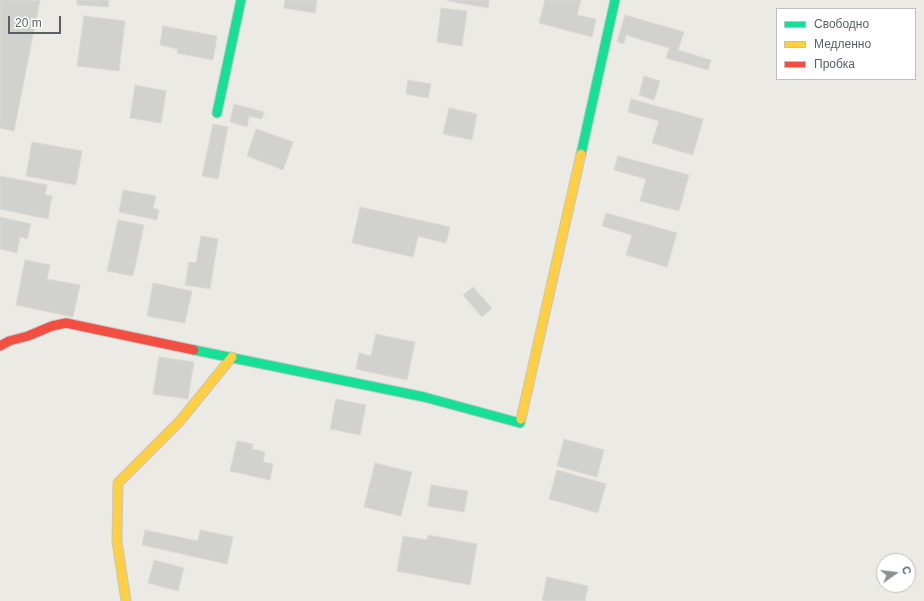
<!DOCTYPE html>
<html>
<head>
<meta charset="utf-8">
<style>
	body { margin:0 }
	#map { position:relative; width:924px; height:601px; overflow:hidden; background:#ebeae5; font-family:Helvetica,sans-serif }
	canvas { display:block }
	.legend { position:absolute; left:776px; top:8px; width:140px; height:72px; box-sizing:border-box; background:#fff; border:1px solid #bdbfc1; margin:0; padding:5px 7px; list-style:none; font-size:12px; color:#5b5e63 }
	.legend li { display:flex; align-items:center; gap:8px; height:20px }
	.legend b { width:20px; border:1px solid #bdbfc1 }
	.north { position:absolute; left:876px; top:553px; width:40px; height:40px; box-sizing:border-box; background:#fff; border:1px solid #bdbfc1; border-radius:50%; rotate:76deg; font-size:11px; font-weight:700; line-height:16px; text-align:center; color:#5b5e63 }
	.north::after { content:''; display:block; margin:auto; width:14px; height:18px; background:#8d8f90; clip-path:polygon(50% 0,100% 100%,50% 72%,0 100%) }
	.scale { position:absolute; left:8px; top:16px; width:53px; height:18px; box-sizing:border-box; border:2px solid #5b5e63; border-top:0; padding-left:5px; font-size:12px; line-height:14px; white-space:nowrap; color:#5b5e63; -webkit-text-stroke:3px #fff; paint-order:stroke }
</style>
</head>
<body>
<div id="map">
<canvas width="924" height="601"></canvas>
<ul class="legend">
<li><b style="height:5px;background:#16e098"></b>Свободно</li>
<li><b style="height:5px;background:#ffcf43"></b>Медленно</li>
<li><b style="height:5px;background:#f24e42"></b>Пробка</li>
</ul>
<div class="north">С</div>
<div class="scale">20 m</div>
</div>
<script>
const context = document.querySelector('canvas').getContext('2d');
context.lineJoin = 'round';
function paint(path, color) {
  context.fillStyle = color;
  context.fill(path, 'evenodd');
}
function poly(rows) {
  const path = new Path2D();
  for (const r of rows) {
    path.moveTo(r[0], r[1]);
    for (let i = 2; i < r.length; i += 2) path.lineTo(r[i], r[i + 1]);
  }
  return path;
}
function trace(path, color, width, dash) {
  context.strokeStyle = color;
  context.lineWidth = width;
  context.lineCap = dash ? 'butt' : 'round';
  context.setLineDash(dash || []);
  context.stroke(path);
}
const building = poly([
	[0,0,40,0,14,131,0,128,0,0],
	[77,0,109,0,108,7,77,5,77,0],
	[285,0,317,0,315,13,284,8,285,0],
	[448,0,489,0,488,8,448,1,448,0],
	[545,0,581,0,577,15,596,19,592,37,539,23,545,0],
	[441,8,467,11,462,46,437,42,441,8],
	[625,15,684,32,678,50,711,60,708,70,666,58,669,48,626,35,624,44,617,42,625,15],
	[84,16,125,21,119,71,77,66,84,16],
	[163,26,217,36,213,60,177,53,178,49,160,45,163,26],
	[644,76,660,81,654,100,639,95,644,76],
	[408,80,431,84,428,98,406,94,408,80],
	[135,85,166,91,161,123,130,118,135,85],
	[631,99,703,119,693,155,652,143,659,121,628,112,631,99],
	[234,104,264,112,262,119,249,116,247,127,230,122,234,104],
	[449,108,477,114,472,140,443,134,449,108],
	[213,124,228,127,218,179,202,176,213,124],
	[256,129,293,142,283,170,247,156,256,129],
	[32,142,82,151,76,185,26,176,32,142],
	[618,156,689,175,679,211,640,201,646,179,614,170,618,156],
	[0,176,47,185,45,195,52,196,48,219,0,209,0,176],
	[123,190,156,196,153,208,159,210,157,220,119,212,123,190],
	[360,207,450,227,446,243,418,236,413,257,352,243,360,207],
	[606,213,677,233,667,267,626,255,632,235,602,226,606,213],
	[0,217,31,224,27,239,20,237,17,253,0,249,0,217],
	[118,220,144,225,133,276,107,271,118,220],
	[201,236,218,239,210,289,185,285,189,262,196,263,201,236],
	[25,260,50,265,47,279,80,285,73,317,16,305,25,260],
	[153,283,192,291,185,323,147,316,153,283],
	[473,287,492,308,482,317,463,295,473,287],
	[376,334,415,342,407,380,356,369,359,353,371,356,376,334],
	[159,357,194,362,188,399,153,394,159,357],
	[336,399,366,405,360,435,330,429,336,399],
	[564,439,604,450,597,477,557,466,564,439],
	[237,441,253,444,252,449,265,452,263,462,273,464,270,480,230,471,237,441],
	[375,463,412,472,401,516,364,507,375,463],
	[557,470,606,484,598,513,549,499,557,470],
	[431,485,468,491,464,512,428,506,431,485],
	[145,530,198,541,200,530,233,537,227,564,142,545,145,530],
	[428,535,477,544,470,585,397,571,403,536,427,540,428,535],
	[154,560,184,568,178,591,148,583,154,560],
	[547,577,588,586,585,601,546,601,542,600,547,577]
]);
paint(building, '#d1d1ce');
trace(building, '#dad9d4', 1);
const fast = poly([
	[217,113,241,0],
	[581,154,615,0],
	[194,350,424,397,520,423,521,419]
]);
const slow = poly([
	[521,419,581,154],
	[126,601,117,541,118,483,180,421,232,357]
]);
const jam = poly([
	[0,346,9,341,28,336,52,326,66,323,194,350]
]);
trace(fast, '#c6c6c6', 11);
trace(slow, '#c6c6c6', 11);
trace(jam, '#c6c6c6', 11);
trace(fast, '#16e098', 9);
trace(slow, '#ffcf43', 9);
trace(jam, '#f24e42', 9);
</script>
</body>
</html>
